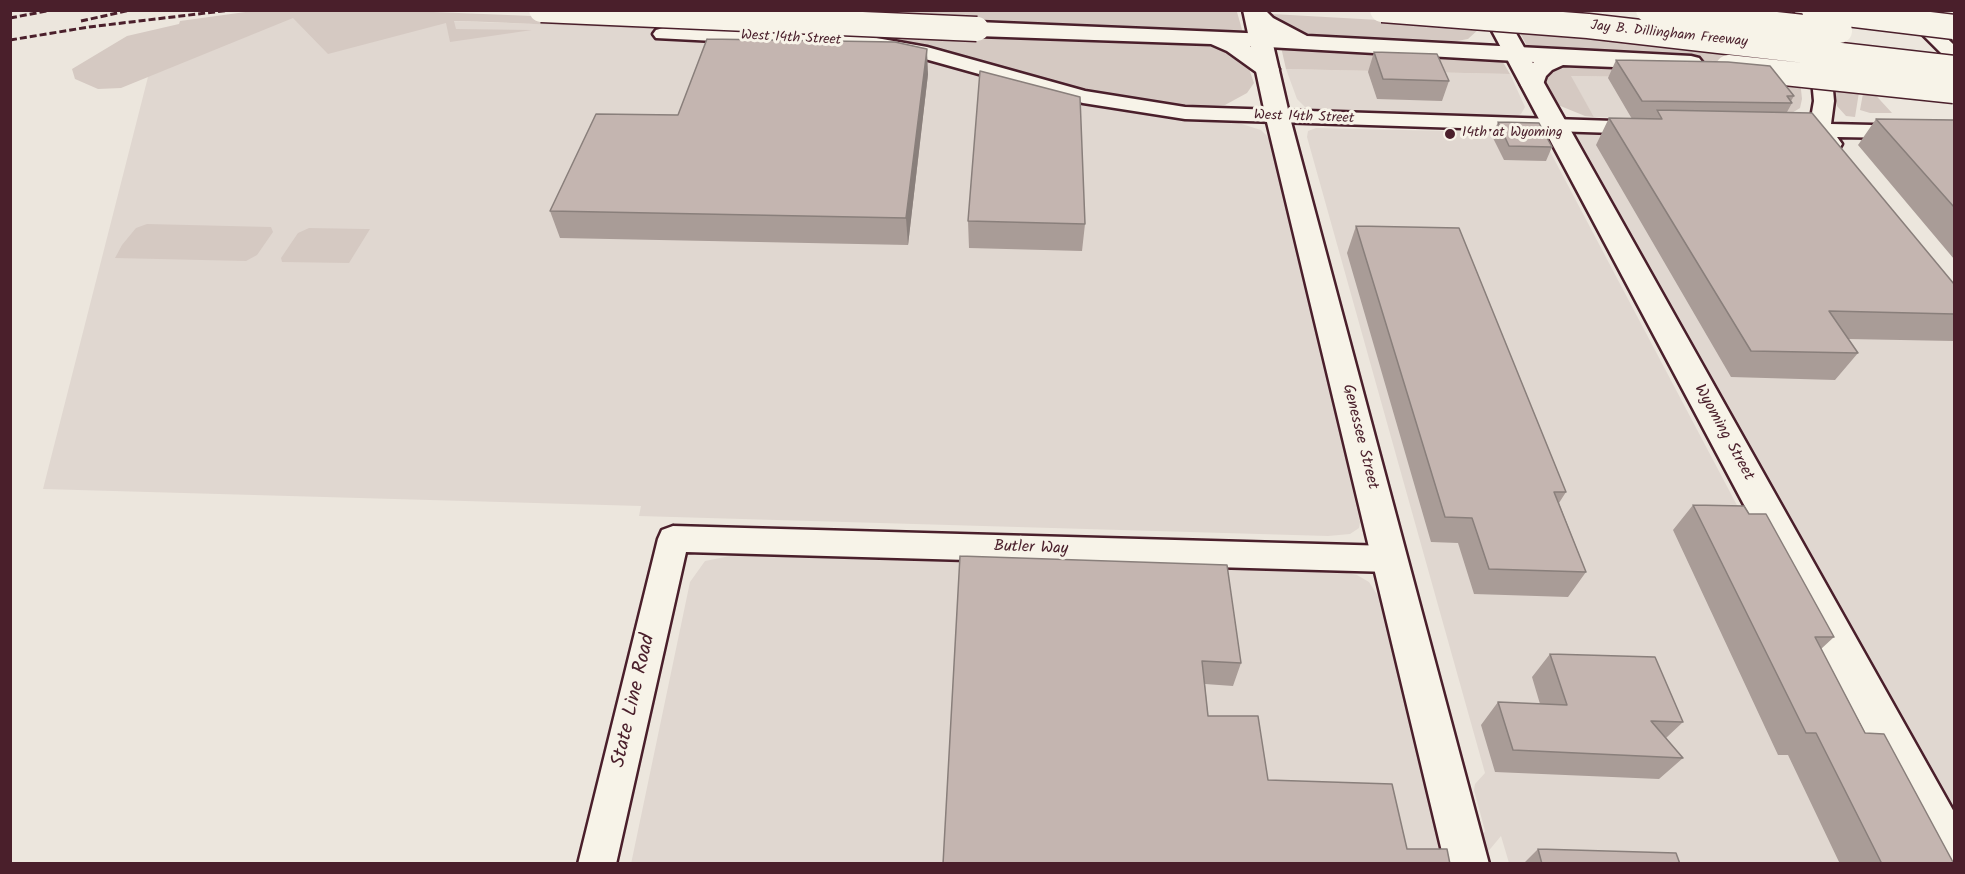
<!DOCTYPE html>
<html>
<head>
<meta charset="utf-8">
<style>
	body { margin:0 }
	#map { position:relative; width:1965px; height:874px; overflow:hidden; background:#ece6dd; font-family:Kalam,sans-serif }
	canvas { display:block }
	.frame { position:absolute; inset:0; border:12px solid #4a1f2b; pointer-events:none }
</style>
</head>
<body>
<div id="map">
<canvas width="1965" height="874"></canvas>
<div class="frame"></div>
</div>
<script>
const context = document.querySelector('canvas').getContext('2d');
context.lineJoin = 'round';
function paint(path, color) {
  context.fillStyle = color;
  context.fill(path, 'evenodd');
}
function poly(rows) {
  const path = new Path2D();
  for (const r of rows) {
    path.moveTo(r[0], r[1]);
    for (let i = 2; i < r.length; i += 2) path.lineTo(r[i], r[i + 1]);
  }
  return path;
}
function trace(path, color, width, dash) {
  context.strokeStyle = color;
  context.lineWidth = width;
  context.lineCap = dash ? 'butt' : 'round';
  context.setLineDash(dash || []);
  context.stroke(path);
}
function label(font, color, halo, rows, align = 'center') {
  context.font = font + ' Kalam,sans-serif';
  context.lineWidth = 6;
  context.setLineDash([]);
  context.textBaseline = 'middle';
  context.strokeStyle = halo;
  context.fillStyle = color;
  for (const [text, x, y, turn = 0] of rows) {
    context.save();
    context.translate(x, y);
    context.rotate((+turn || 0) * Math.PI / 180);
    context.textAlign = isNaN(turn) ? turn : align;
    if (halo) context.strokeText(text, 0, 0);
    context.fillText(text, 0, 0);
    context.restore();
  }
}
paint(poly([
	[296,16,661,28,657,38,814,44,911,54,1114,109,1174,118,1232,121,1261,130,1273,142,1360,522,1359,528,1350,534,1328,536,639,516,641,506,43,489,149,73],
	[1286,69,1510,74,1525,107,1521,114,1517,116,1315,111,1307,109,1297,99],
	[1570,76,1759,79,1783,121,1594,117],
	[1316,128,1533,133,1544,140,1926,863,1509,863,1501,836,1486,854,1479,839,1485,831,1474,790,1475,784,1485,773,1307,137,1308,131],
	[1579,133,1800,138,1954,317,1954,820,1573,137],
	[735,555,1347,573,1357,575,1369,582,1382,602,1446,863,631,864,690,582,705,561]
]), '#e0d7d0');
paint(poly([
	[260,10,384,10,1201,43,1234,53,1248,66,1254,83,1247,93,1225,105,1182,107,1093,93,946,51,880,39,489,22,454,21,456,29,532,30,450,42,446,23,328,54,293,18,121,88,98,89,75,79,72,69,127,36,179,24,180,21],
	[668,11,1202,11,1237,12,1243,33],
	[1272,14,1379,20,1480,28,1468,39,1441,44,1313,37,1275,19],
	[1519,31,1794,58,1797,68,1533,49,1527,46],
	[1281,47,1501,59,1510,74,1286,69],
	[1569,63,1800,80,1802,99,1800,108,1787,116,1759,79,1571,76,1594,117,1585,116,1558,105,1544,83,1547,74,1552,69],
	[1833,83,1860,86,1855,117,1846,116,1837,106],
	[1864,88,1870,89,1892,113,1870,113,1860,110],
	[147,224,271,227,273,232,257,255,246,261,115,258,122,245,136,228],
	[309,228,365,229,370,229,349,263,282,262,281,258,298,233]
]), '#d5c9c2');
const street = poly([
	[1771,10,1790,10,1819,47,1832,79,1834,101,1831,124,1954,127,1954,139,1837,137,1842,144,1839,149,1831,151,1823,149,1814,137,1779,135,1776,130,1779,125,1810,124,1814,101,1812,79,1800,48,1771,10],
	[1898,10,1918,10,1954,45,1954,61,1947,59,1898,10],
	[663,28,871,37,927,47,1085,91,1185,107,1645,122,1653,123,1656,128,1653,133,1645,134,1185,119,1083,103,918,57,871,49,656,38,653,34,656,30,663,28],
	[673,526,1390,546,1401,550,1406,559,1401,568,1390,572,686,552,616,864,578,864,658,539,662,530,673,526]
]);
const secondary = poly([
	[1243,10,1265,10,1290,118,1489,864,1445,864,1266,118,1243,10],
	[1481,10,1503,10,1954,812,1954,864,1935,864,1481,10]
]);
const highway = poly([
	[1246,10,1265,10,1273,18,1307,36,1691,56,1699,58,1703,63,1699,68,1691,70,1563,65,1552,70,1546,76,1541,90,1533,92,1525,90,1521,85,1523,75,1534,62,1250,46,1279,69,1275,74,1267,76,1259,74,1227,51,1211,44,977,36,969,34,966,29,969,24,977,22,1270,34,1257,28,1244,13,1246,10]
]);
trace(street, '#4a1f2b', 5);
trace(secondary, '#4a1f2b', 5);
trace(highway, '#4a1f2b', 5);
paint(street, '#f7f3e8');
paint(secondary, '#f7f3e8');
paint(highway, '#f7f3e8');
trace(poly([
	[10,18,52,10],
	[81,21,131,10],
	[642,26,652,10],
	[10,40,89,27,231,10]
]), '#4a1f2b', 3, [7, 3]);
const highwayBridge = poly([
	[541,10,977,29],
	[1382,10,1588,26,1954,68],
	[1648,10,1840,31],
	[1814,10,1954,27],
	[1728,67,1954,91]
]);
trace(highwayBridge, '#4a1f2b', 27, []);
trace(highwayBridge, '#f7f3e8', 24);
paint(poly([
	[1374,52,1449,81,1442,101,1377,99,1368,72],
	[1616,60,1794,96,1791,101,1792,103,1787,112,1954,284,1954,341,1848,339,1858,353,1835,380,1731,377,1596,145,1609,118,1632,119,1608,78],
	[928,74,908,245,560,238,550,211,678,115],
	[1876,119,1954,120,1954,259,1858,145],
	[1498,122,1552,147,1546,161,1504,160,1492,136],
	[968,221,1085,224,1082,251,969,248],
	[1356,226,1566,492,1559,503,1586,572,1568,597,1474,594,1458,543,1431,542,1347,253],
	[1693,505,1749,514,1834,637,1821,649,1865,733,1954,864,1840,864,1788,755,1778,755,1673,530],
	[960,556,1241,663,1233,686,1205,684,1208,716,1268,780,1407,849,943,864],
	[1550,654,1683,722,1666,738,1683,758,1659,779,1495,772,1481,725,1498,702,1540,704,1532,677],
	[1538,849,1680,864,1523,864]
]), '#a99c97');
paint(poly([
	[927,49,928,74,908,245,906,218]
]), '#897f7b');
const building = poly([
	[707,39,895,42,927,49,906,218,550,211,596,114,678,115,707,39],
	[1374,52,1437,54,1449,81,1383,79,1374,52],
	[1616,60,1728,62,1770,66,1794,96,1787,96,1792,103,1642,101,1616,60],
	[980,71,1080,97,1085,224,968,221,980,71],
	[1657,110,1812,113,1954,284,1954,314,1829,311,1858,353,1751,351,1609,118,1662,119,1657,110],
	[1876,119,1954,120,1954,207,1876,119],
	[1498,122,1539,123,1552,147,1509,146,1498,122],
	[1356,226,1459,228,1566,492,1554,492,1586,572,1489,569,1472,518,1445,517,1356,226],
	[1693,505,1744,506,1749,514,1766,514,1834,637,1815,637,1865,733,1884,734,1954,864,1882,864,1816,733,1806,733,1693,505],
	[960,556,1227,565,1241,663,1202,661,1208,716,1258,716,1268,780,1392,784,1407,849,1447,849,1450,864,943,864,960,556],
	[1550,654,1655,657,1683,722,1651,721,1683,758,1513,750,1498,702,1567,705,1550,654],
	[1538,849,1676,853,1680,864,1542,864,1538,849]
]);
paint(building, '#c4b5b0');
trace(building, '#897f7b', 1.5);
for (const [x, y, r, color] of [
	[1450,134,6,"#4a1f2b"]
]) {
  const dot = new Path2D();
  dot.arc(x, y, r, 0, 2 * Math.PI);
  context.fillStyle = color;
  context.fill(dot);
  trace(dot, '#f7f3e8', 2);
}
label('14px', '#4a1f2b', '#f7f3e8', [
	["Jay B. Dillingham Freeway",1669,35,6],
	["West 14th Street",791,39,3],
	["West 14th Street",1304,118,2]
]);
label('14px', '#4a1f2b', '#f7f3e8', [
	["14th at Wyoming",1462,134]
], 'left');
label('16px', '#4a1f2b', '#f7f3e8', [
	["Wyoming Street",1723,433,61],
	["Genessee Street",1359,437,76],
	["Butler Way",1031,549,2]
]);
label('20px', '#4a1f2b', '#f7f3e8', [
	["State Line Road",635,701,-77]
]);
</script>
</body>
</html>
